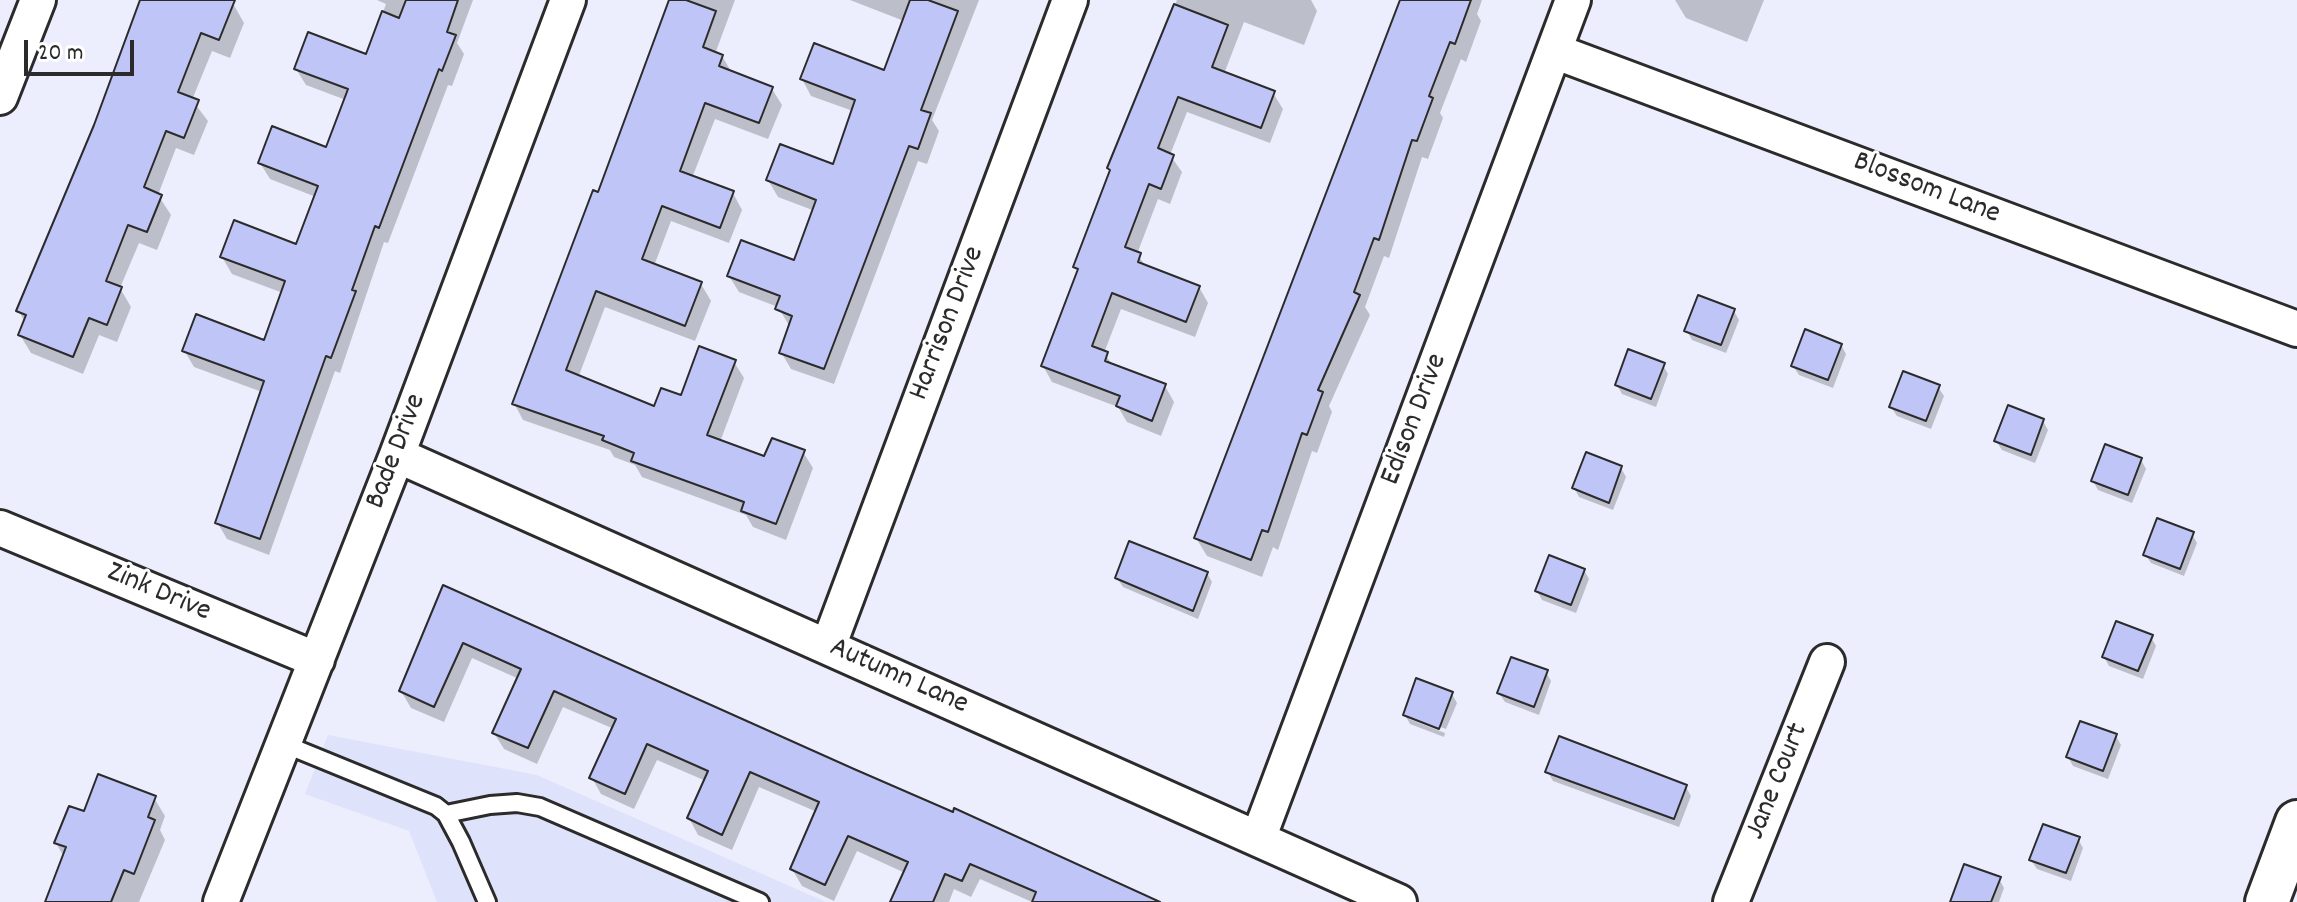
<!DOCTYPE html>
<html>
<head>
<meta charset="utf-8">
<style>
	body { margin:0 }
	#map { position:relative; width:2297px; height:902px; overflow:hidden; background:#eceefd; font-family:Dekko,sans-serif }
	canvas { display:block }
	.scale { position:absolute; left:24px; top:40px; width:110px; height:36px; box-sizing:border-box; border:4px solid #2b2b2b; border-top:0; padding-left:10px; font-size:24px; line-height:28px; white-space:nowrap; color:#2b2b2b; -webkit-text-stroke:6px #fff; paint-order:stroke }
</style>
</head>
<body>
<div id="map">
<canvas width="2297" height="902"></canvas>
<div class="scale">20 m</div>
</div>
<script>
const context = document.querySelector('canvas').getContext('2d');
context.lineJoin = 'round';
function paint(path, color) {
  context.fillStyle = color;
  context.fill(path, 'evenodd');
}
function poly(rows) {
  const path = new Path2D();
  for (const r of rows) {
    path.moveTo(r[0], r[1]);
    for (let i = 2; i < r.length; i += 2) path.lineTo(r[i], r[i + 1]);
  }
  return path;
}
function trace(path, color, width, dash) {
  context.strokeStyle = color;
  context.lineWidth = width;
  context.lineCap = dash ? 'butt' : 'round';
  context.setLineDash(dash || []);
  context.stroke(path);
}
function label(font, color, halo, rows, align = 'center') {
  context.font = font + ' Dekko,sans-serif';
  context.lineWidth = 6;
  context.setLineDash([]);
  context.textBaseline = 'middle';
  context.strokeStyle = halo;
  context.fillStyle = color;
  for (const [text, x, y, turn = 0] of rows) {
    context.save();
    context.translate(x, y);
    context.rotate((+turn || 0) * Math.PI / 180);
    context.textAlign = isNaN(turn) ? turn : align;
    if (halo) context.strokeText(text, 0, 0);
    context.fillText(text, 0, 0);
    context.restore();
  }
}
paint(poly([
	[328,735,537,775,826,902,437,902,409,831,305,794]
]), '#dfe2fb');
paint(poly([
	[141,0,231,0,244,23,230,58,212,51,192,100,208,121,194,155,176,148,158,195,171,215,157,250,139,243,120,288,131,307,117,342,99,335,83,374,31,353,20,335,25,323,19,311,133,31],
	[377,0,473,0,457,43,464,54,452,86,448,85,388,243,384,242,340,373,335,371,269,555,227,539,217,522,262,392,194,367,184,350,265,342,283,293,232,274,222,257,297,247,316,197,270,179,260,163,327,150,346,100,306,85,296,69,367,57,386,4],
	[672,0,735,0,715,54,722,56,732,73,772,89,782,105,768,139,715,119,692,178,733,193,742,210,729,243,671,221,654,266,701,284,711,301,695,341,605,307,578,378,655,409,682,398,734,362,744,378,720,442,765,459,803,452,813,468,786,540,753,527,746,515,642,477,635,465,614,457,610,450,523,420,514,403,599,194],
	[850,0,979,0,932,120,939,131,927,164,918,161,834,384,791,369,781,352,790,327,778,307,739,292,729,276,796,263,815,211,778,197,768,180,834,167,853,111,811,96,802,79,885,73,904,21],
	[1177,0,1311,0,1317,11,1304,45,1244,22,1224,74,1273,93,1283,109,1270,143,1187,112,1170,155,1182,172,1170,204,1158,199,1137,254,1147,268,1199,287,1208,303,1195,337,1121,309,1104,353,1114,367,1165,386,1174,402,1161,436,1127,422,1118,407,1052,382,1043,366,1078,272,1076,267,1111,172,1109,168],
	[1402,0,1482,0,1477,14,1481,21,1466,62,1461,59,1440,113,1443,118,1428,159,1422,157,1389,258,1384,256,1365,307,1370,315,1329,406,1332,412,1317,453,1312,451,1278,550,1273,547,1262,577,1207,556,1196,538],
	[1675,0,1764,0,1747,42,1686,18],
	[1734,311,1739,320,1726,353,1692,340,1687,331],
	[1841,345,1846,354,1833,388,1799,375,1793,366],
	[1663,365,1668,374,1656,407,1622,394,1617,385],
	[1938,387,1944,396,1931,429,1897,416,1891,407],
	[2043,421,2048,430,2035,463,2002,450,1996,441],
	[2141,460,2146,469,2132,503,2098,490,2093,481],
	[1621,468,1626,477,1613,510,1579,497,1574,488],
	[2192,534,2197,543,2184,576,2151,563,2145,554],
	[1584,570,1589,579,1576,613,1542,600,1537,591],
	[1207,573,1212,582,1198,619,1123,587,1117,578],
	[444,588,854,771,1022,840,1145,902,1032,902,980,879,971,897,954,889,949,902,892,902,905,873,857,851,834,901,802,886,792,869,817,812,759,787,732,850,698,835,689,818,706,781,657,760,634,809,601,794,592,778,614,729,563,707,537,764,504,749,494,733,519,679,472,658,444,722,411,708,401,691],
	[2151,637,2156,646,2143,679,2109,666,2104,657],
	[1546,672,1551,681,1539,715,1505,702,1499,693],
	[1452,694,1457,703,1446,729,1409,715,1409,719,1445,733,1444,737,1410,724,1405,715],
	[2116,736,2121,745,2108,779,2073,766,2068,757],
	[1548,772,1686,787,1691,796,1679,827,1553,781],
	[154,798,165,816,160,830,165,840,139,902,47,902,64,857,56,843,85,814],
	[2078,839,2083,848,2071,881,2037,869,2031,860],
	[1999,879,2004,888,1999,902,1954,902]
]), '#0003');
const building = poly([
	[140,0,235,0,219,40,201,33,178,92,199,100,184,138,166,131,144,187,162,195,147,232,128,225,106,281,122,287,107,325,89,318,73,357,18,335,26,315,16,311,94,125,140,0],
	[406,0,458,0,447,32,456,35,442,71,439,69,379,228,375,226,352,290,356,291,331,358,326,356,260,539,215,523,264,381,182,351,196,314,264,340,285,281,220,257,234,220,296,244,318,186,258,163,272,126,326,147,348,89,294,69,308,32,366,54,382,11,399,18,406,0],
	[669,0,686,0,716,11,703,47,723,55,719,66,773,87,759,123,705,103,680,171,734,191,720,228,662,206,642,259,702,282,685,326,596,291,566,370,654,406,661,388,681,395,699,346,736,360,707,435,764,456,772,438,805,450,776,524,741,511,744,502,631,461,634,453,602,440,604,436,512,404,593,190,598,192,669,0],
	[910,0,928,0,958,11,921,110,931,113,918,149,909,146,824,369,779,353,792,316,775,309,780,296,727,276,741,240,794,260,816,200,766,180,780,144,833,164,855,100,800,79,814,43,884,70,910,0],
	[1400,0,1471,0,1455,44,1450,42,1429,96,1433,98,1417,141,1412,140,1379,240,1374,238,1354,292,1360,295,1318,390,1323,392,1307,435,1302,433,1268,532,1262,530,1251,560,1194,538,1400,0],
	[1174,4,1228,25,1212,67,1275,91,1261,128,1178,97,1158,148,1174,155,1161,189,1149,184,1125,247,1141,253,1138,262,1200,286,1186,322,1112,293,1092,346,1108,352,1105,361,1166,384,1152,421,1116,406,1120,396,1041,366,1078,269,1073,267,1110,170,1107,168,1174,4],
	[1698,295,1735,309,1721,345,1684,331,1698,295],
	[1805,329,1842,344,1828,380,1791,366,1805,329],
	[1628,349,1665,363,1651,399,1615,385,1628,349],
	[1903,371,1940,385,1926,421,1889,407,1903,371],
	[2008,405,2044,419,2031,455,1994,441,2008,405],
	[2105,444,2142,458,2128,495,2091,481,2105,444],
	[1586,452,1622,466,1609,503,1572,488,1586,452],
	[2157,518,2194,532,2180,569,2143,555,2157,518],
	[1129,541,1208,572,1193,611,1115,578,1129,541],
	[1549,555,1585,569,1571,605,1535,591,1549,555],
	[443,585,854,769,953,812,954,808,1160,902,1032,902,1036,892,970,864,962,881,945,874,933,902,890,902,908,862,848,836,825,885,790,869,819,802,750,772,722,835,687,818,708,771,647,744,625,794,589,778,616,719,554,691,528,748,492,733,521,669,463,643,434,707,399,691,443,585],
	[2116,621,2153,635,2138,671,2102,657,2116,621],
	[1511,657,1548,670,1534,707,1497,693,1511,657],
	[1416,678,1453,692,1439,729,1403,715,1416,678],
	[2080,721,2117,734,2103,771,2066,757,2080,721],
	[1559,736,1687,785,1674,819,1545,772,1559,736],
	[98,774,156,796,148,817,155,820,134,874,124,870,111,902,45,902,66,847,54,843,69,806,84,811,98,774],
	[2043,824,2080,837,2066,873,2029,860,2043,824],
	[1964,864,2001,877,1991,902,1950,902,1964,864]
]);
paint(building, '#c0c5f7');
trace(building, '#2b2b2b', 2);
const service = poly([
	[284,744,436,806,446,814,461,842,487,902],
	[446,814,490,805,517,803,540,807,760,902]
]);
const minor = poly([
	[1554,51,2297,329],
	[0,97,38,0],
	[397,455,1399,902],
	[0,528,317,660],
	[828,647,1070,0],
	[1258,839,1573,0],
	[221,902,397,455,568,0],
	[1731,902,1827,662]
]);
const tertiary = poly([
	[2267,902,2297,822]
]);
trace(service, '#2b2b2b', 22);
trace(minor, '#2b2b2b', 40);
trace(tertiary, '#2b2b2b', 48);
trace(service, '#fff', 16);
trace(minor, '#fff', 34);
trace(tertiary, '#fff', 42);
label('30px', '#2b2b2b', '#fff', [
	["Blossom Lane",1926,190,21],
	["Harrison Drive",949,324,-69],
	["Edison Drive",1416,420,-69],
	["Bade Drive",398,452,-69],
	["Zink Drive",158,594,23],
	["Autumn Lane",898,678,24],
	["Jane Court",1779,782,-68]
]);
</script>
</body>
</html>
